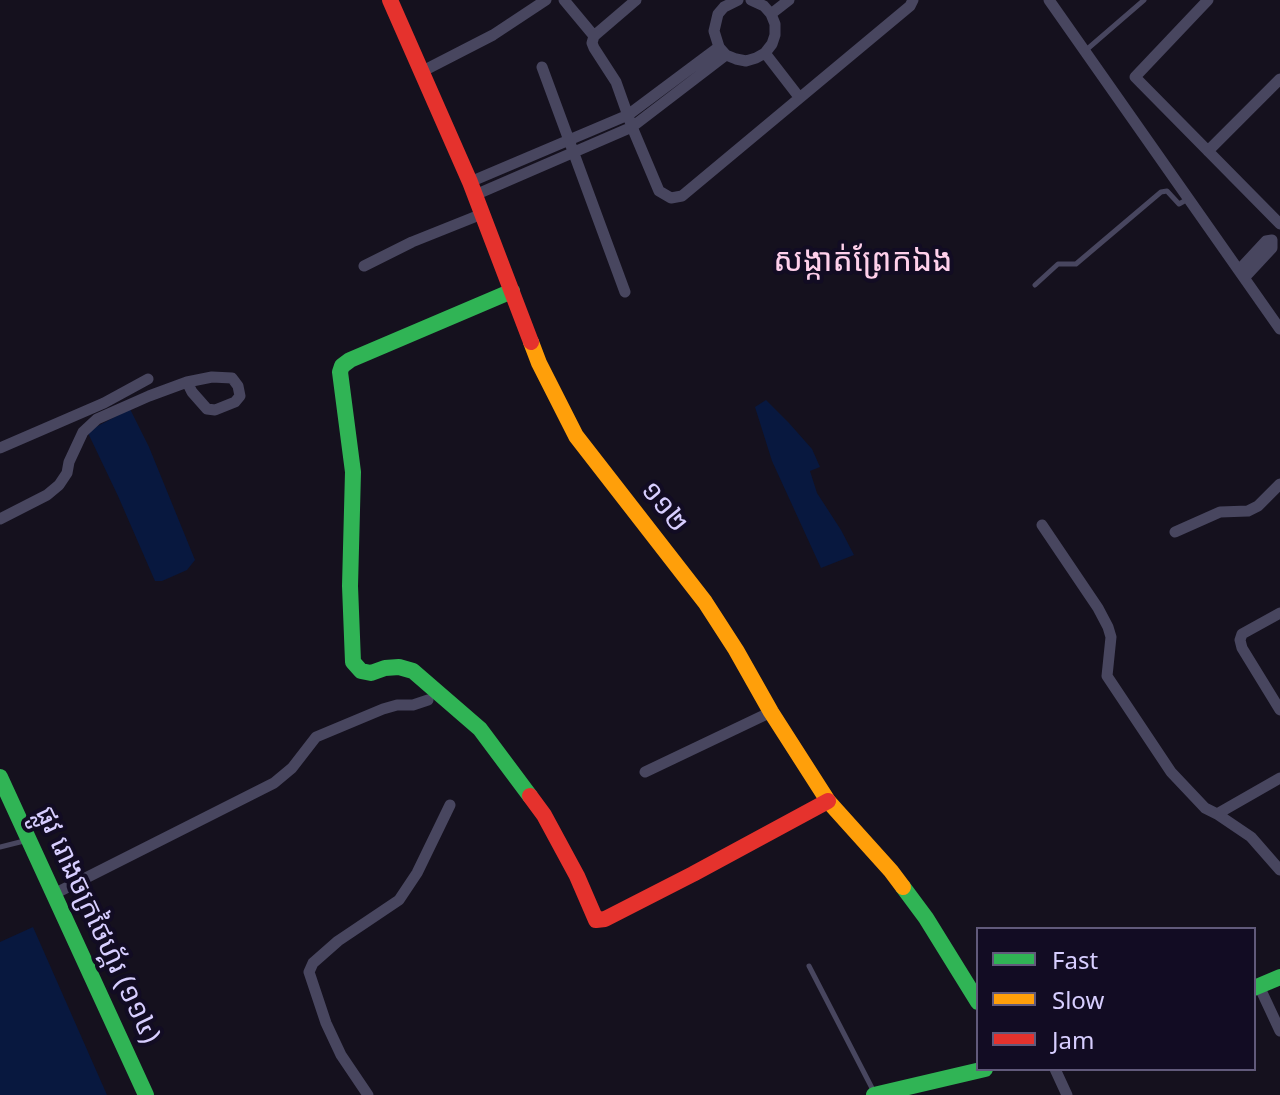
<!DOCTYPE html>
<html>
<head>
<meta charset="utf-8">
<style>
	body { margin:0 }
	#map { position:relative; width:1280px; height:1095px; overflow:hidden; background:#15111e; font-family:"Noto Sans",sans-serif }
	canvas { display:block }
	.legend { position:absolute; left:976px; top:927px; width:280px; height:144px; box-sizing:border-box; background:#120c23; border:2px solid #615a7b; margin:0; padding:10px 14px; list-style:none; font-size:24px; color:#d7ceff }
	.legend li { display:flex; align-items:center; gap:16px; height:40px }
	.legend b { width:40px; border:2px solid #615a7b }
</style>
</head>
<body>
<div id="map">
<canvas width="1280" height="1095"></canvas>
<ul class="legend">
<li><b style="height:10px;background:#30b455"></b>Fast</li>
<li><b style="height:10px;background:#ff9f0a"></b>Slow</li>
<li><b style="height:10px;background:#e5322d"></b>Jam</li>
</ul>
</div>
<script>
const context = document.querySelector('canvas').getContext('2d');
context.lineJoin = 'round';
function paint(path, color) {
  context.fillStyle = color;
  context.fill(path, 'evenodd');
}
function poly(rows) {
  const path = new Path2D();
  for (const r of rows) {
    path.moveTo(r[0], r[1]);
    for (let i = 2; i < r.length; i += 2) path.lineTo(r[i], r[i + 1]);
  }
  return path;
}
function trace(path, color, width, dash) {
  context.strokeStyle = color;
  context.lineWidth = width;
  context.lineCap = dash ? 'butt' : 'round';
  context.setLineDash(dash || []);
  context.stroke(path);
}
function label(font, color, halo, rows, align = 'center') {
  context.font = font + ' "Noto Sans","Noto Sans Khmer",sans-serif';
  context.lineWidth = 8;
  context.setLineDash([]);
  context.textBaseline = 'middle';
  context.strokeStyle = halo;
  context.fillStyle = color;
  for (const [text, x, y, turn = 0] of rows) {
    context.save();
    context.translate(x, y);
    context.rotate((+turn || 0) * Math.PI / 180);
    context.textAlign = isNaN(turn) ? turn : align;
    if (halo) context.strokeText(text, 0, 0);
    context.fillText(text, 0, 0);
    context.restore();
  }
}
paint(poly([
	[766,400,789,423,812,449,820,467,810,471,817,493,841,530,854,555,821,568,772,461,755,407],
	[130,409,149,447,195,560,187,570,162,581,155,581,118,496,88,433,92,429],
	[33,927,107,1095,0,1095,0,942]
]), '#08183f');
trace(poly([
	[1085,51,1144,0],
	[1035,285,1058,264,1076,264,1161,192,1167,191,1179,204,1188,199],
	[0,847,24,841],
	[809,966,873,1090]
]), '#48465f', 5);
trace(poly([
	[564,0,594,36,592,43,594,48,616,82,632,127,659,191,671,198,682,196,910,6,913,0],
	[738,0,724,7,718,14,714,31,719,47,726,55,736,59,746,61,756,58,765,53,772,44,775,35,775,24,771,14,764,6,751,0],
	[1049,0,1280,329],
	[1208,0,1135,77,1280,224],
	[771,14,789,0],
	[594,36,636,0],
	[765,53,799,97],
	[542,67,625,292],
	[421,72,493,35,546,0],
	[1208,151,1280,79],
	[470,182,628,115,719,47],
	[475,195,632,127,726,55],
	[364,266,412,242,482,214],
	[1240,269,1266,241,1272,240,1272,248,1245,277],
	[0,448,104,403,148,379],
	[0,519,47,495,59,485,67,473,69,462,83,432,97,419,149,396,187,382,212,377,232,378,238,386,240,396,235,402,215,410,207,409,192,392,187,382],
	[1042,525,1098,608,1108,627,1111,637,1107,676,1171,772,1205,808,1217,814,1251,837,1280,870],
	[1175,532,1220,512,1248,511,1258,506,1280,484],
	[1280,613,1242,634,1240,640,1242,648,1280,710],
	[645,772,771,712],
	[1217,814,1280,778],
	[54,894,274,783,292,768,316,737,383,709,397,705,413,705,428,700],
	[1259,986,1280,1031],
	[1055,1069,1067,1095],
	[368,1095,341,1055,326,1023,309,972,313,963,338,941,399,900,417,873,450,805]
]), '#48465f', 11);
trace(poly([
	[512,291,350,360,342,366,340,372,353,472,350,586,353,662,361,671,371,673,385,668,399,667,413,671,480,729,530,796],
	[0,777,146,1095],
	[903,887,926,918,978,1002],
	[1254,988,1280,977],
	[874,1095,985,1069]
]), '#30b455', 16);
trace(poly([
	[531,342,539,363,576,436,705,602,736,650,771,712,828,801,891,871,903,887]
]), '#ff9f0a', 16);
trace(poly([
	[390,0,470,182,531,342],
	[530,796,544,815,577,876,596,920,605,919,693,874,828,801]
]), '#e5322d', 16);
label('28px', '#d7ceff', '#120c23', [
	["១១២",664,507,51],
	["ផ្លូវ រោងចក្រថៃហ្គ័រ (១១៤)",97,925,65]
]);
label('32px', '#ffd0eb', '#120c23', [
	["សង្កាត់ព្រែកឯង",863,262]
]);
</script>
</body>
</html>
